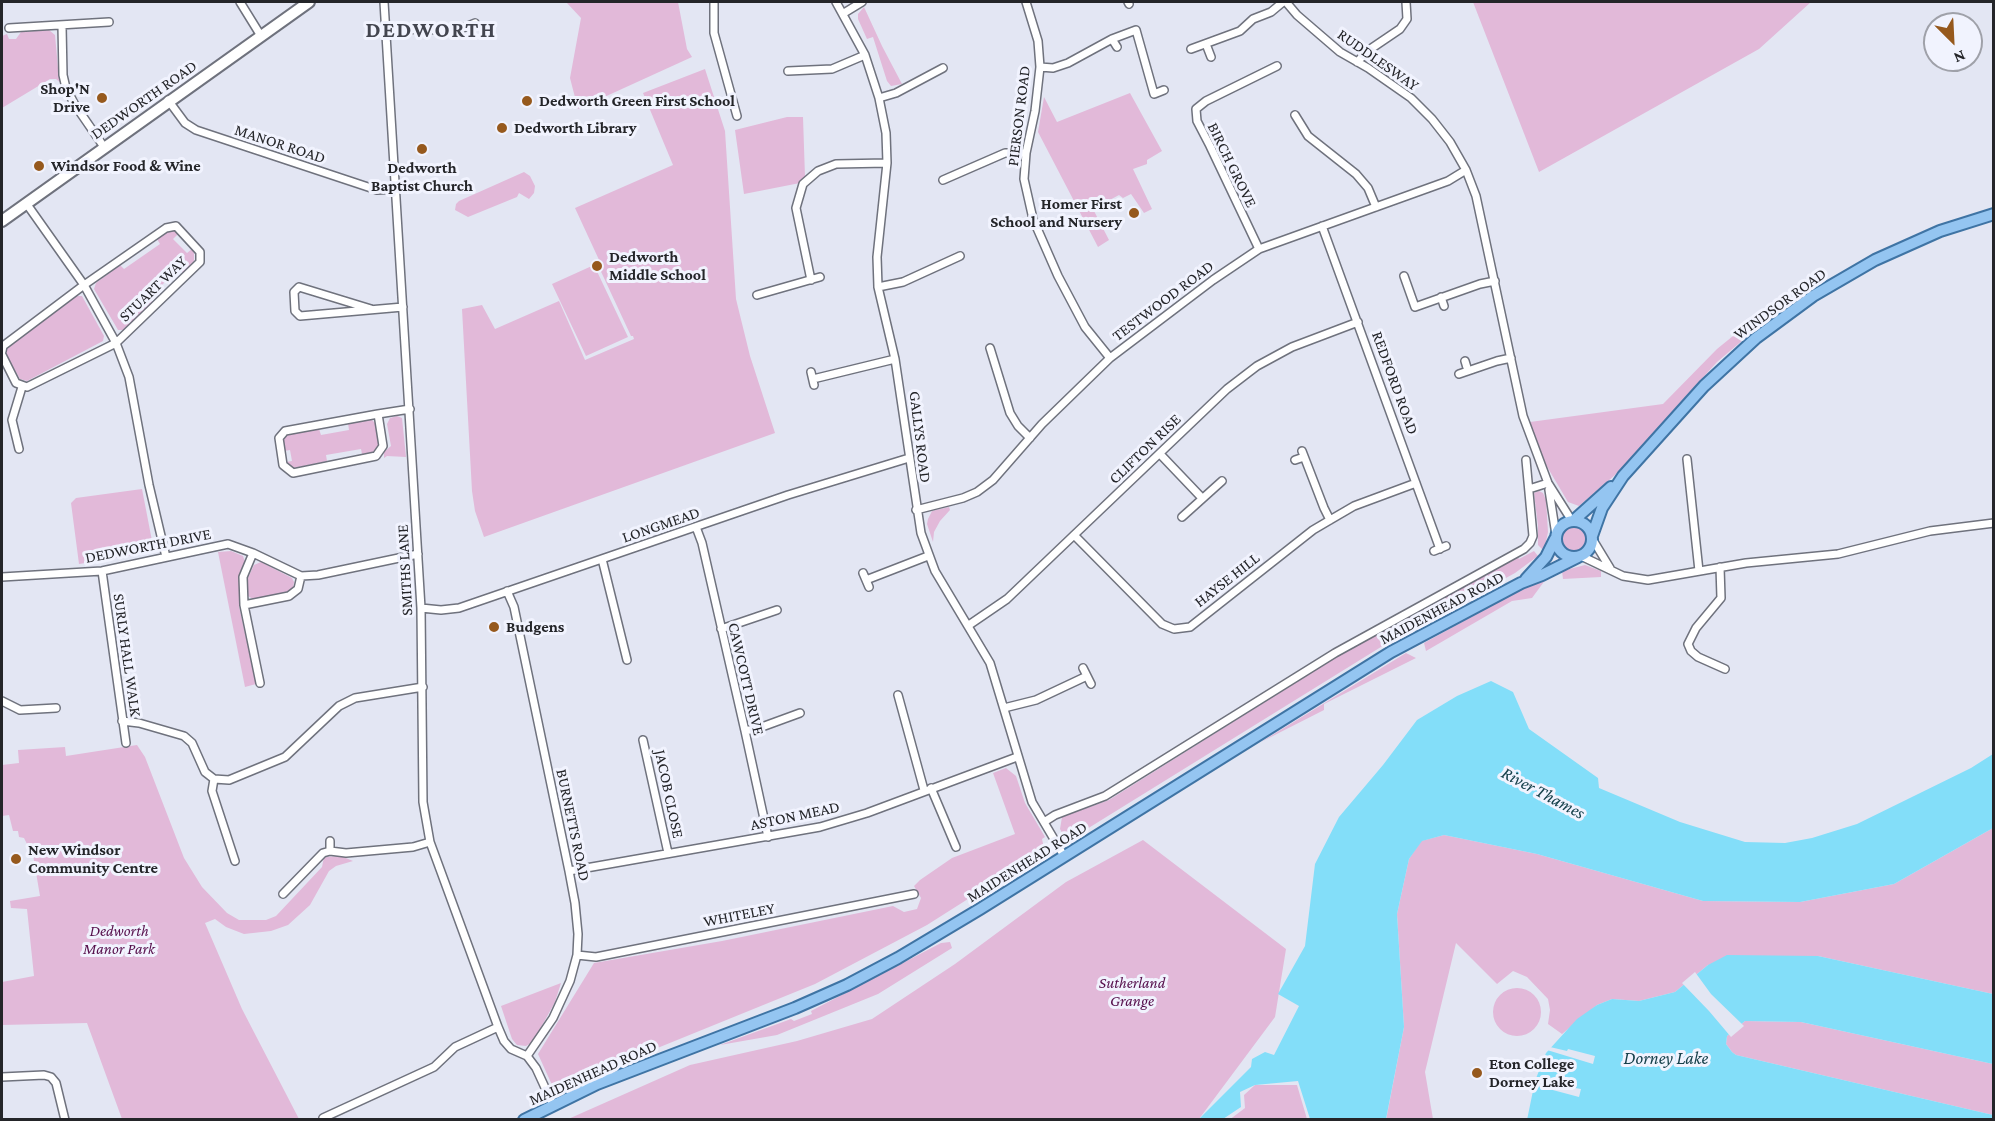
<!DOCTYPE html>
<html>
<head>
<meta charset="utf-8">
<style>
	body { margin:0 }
	#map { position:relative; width:1995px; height:1121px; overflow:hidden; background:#e3e6f3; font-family:"Crimson Pro",serif }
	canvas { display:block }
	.frame { position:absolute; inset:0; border:3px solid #242529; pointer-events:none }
	.north { position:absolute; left:1923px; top:12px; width:60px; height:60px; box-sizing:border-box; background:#f1f3fe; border:2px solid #9fa1a9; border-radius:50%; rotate:156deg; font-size:16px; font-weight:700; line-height:24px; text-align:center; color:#242529 }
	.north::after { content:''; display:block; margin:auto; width:21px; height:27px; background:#96591d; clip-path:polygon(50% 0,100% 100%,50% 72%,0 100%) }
</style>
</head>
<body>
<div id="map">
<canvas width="1995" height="1121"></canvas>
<div class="frame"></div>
<div class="north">N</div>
</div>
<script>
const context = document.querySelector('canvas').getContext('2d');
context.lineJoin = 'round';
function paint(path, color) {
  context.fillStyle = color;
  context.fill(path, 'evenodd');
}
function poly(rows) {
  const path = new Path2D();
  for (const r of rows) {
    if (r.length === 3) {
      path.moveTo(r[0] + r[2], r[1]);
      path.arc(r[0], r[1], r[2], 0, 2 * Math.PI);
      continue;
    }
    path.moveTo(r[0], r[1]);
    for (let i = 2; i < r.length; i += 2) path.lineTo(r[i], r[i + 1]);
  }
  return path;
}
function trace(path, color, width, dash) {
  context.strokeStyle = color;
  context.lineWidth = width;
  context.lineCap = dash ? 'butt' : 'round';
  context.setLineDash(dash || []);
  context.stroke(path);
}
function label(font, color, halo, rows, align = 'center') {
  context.font = font + ' "Crimson Pro",serif';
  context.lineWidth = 6;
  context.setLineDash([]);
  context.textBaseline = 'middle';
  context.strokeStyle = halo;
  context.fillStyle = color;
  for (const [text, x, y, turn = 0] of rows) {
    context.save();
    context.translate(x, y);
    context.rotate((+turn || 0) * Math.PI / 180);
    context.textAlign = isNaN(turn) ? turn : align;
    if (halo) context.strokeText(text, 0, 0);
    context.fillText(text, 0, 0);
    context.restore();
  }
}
paint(poly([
	[566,2,678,2,687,49,692,57,578,109,570,78,581,18],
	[1473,2,1811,2,1759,49,1539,172],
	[864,7,882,46,902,84,891,86,887,81,873,37,867,39,858,19,858,14],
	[49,30,55,35,58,68,62,84,56,79,50,79,2,108,2,36,7,34,9,39,16,39,21,32],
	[705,69,725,131,736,299,750,356,775,433,484,537,475,511,472,491,462,309,482,305,495,329,559,301,585,360,634,339,633,336,631,336,597,263,600,262,575,208,673,165,643,93],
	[1130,93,1162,151,1147,160,1147,164,1133,169,1152,209,1144,213,1131,194,1123,198,1119,195,1093,209,1109,240,1098,247,1038,132,1044,97,1057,122],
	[787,117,803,117,805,177,800,183,744,194,735,130],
	[524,172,530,176,535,186,534,193,529,199,519,193,517,197,468,217,455,210,456,204,459,201],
	[174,231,178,234,173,239,187,253,192,249,194,253,194,261,183,273,178,269,149,298,153,302,125,330,118,330,94,289,96,283,120,265,124,269,160,244,157,239,166,232],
	[594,265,628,337,586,356,552,284],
	[76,296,82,296,104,336,103,341,27,381,20,379,6,355,7,347],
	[1781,297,1783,306,1717,362,1615,475,1579,506,1568,502,1536,448,1530,422,1663,404,1717,349],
	[397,416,402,418,406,457,387,456,384,458,384,452,391,446,387,424,390,418],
	[371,419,376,424,379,445,373,452,362,454,361,449,326,455,327,461,294,468,286,462,292,461,290,450,284,451,283,441,286,435,319,429,321,435,349,430,348,423],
	[142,489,153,546,150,552,79,564,71,503,76,498],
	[1539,491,1543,493,1546,500,1548,532,1544,551,1538,545,1538,526,1534,493],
	[949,507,950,510,940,521,934,532,933,542,927,524,928,519,932,511],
	[1574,539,13],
	[231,551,243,556,245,562,239,577,239,606,256,684,245,687,218,552],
	[1534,551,1538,556,1515,573,1389,642,1074,837,1064,836,1060,829,1062,817,1109,800,1344,652,1518,557,1519,559],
	[261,562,292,578,294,582,293,589,289,592,253,599,248,596,245,584,254,565],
	[1585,565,1601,571,1601,577,1563,579,1562,571],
	[1546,579,1532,598,1512,601,1426,651,1424,643,1520,590],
	[1406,653,1416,658,1324,704,1324,710,1261,742],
	[137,745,145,757,184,858,202,887,227,913,239,920,266,920,276,916,322,867,324,857,341,856,353,861,336,866,329,871,310,905,288,925,271,931,244,934,226,927,215,919,205,923,242,1009,299,1119,122,1119,87,1023,2,1025,2,982,34,976,27,909,11,908,10,901,40,896,31,843,27,844,24,838,19,837,18,831,13,831,9,815,2,816,2,765,19,763,18,750,65,747,66,756],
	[1006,768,1016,776,1025,803,1045,837,1042,839,1044,848,1042,852,927,925,815,984,559,1088,552,1085,538,1054,594,963,722,941,893,906,904,912,917,909,921,898,914,886,920,880,952,858,1015,834,993,773],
	[1993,828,1993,994,1818,956,1708,965,1675,992,1639,1001,1612,999,1597,1005,1562,1034,1548,1024,1550,1010,1548,999,1527,977,1513,971,1497,984,1456,943,1425,1072,1433,1119,1386,1120,1404,1027,1397,914,1409,859,1421,841,1444,835,1537,854,1703,901,1800,902,1894,884],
	[1143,840,1286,949,1275,1017,1199,1119,566,1120,690,1065,797,1041,872,1019,955,964,1066,882],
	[950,942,952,948,878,994,777,1035,720,1045,791,1019,794,1021,812,1014,811,1011,941,943],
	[561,983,555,1002,533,1042,526,1046,517,1045,512,1039,501,1006],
	[1517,1012,24],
	[1745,1021,1801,1022,1993,1064,1993,1115,1736,1055,1732,1052,1726,1044,1727,1036],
	[1255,1085,1297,1085,1307,1119,1229,1120,1245,1108,1244,1095]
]), '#e2b9d9');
paint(poly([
	[1491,681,1513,692,1529,729,1598,778,1599,788,1680,822,1745,842,1785,843,1812,838,1857,824,1971,768,1993,754,1993,828,1894,884,1800,902,1703,901,1537,854,1444,835,1422,841,1409,859,1397,914,1404,1027,1386,1119,1310,1119,1298,1081,1255,1085,1240,1092,1241,1107,1223,1119,1199,1119,1251,1067,1252,1059,1265,1052,1274,1055,1299,1006,1278,994,1305,946,1315,864,1339,817,1383,765,1417,720,1457,696],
	[1727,955,1818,956,1993,994,1993,1064,1801,1022,1745,1021,1727,1036,1726,1044,1732,1052,1736,1055,1993,1115,1993,1119,1527,1120,1535,1081,1546,1053,1577,1019,1597,1005,1612,999,1639,1001,1675,992,1708,965]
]), '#83def9');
paint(poly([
	[1695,972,1711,994,1744,1026,1731,1037,1709,1011,1682,983],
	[1550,1047,1567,1051,1568,1049,1595,1056,1593,1064,1547,1050],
	[1535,1081,1581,1089,1579,1097,1534,1085]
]), '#e3e6f3');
const minor = poly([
	[240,2,261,36],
	[384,2,421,608,423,802,430,842,498,1027,504,1041,511,1049,527,1056,536,1068,553,1105],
	[714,2,714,33,737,116],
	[836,2,865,55,879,98,886,133,887,163,877,257,878,287,895,359,921,533,935,571,990,663,1032,802,1064,856],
	[1026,2,1038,41,1040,67,1035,111,1026,153,1024,179,1033,219,1058,276,1085,327,1110,358],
	[1128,2,1129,4],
	[1286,2,1297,15,1340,52,1368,68,1411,98,1432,119,1450,142,1466,170,1476,196,1523,416,1548,483,1572,521],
	[844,13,862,2],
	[62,26,63,75,66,88,75,105,104,147],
	[9,28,109,22],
	[387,29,458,30,475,23],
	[1112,39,1117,47],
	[1206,44,1211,57],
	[1191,49,1240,31,1253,19,1271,12,1283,2],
	[1357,62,1369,50,1400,29,1407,19,1406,2],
	[1040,67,1053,68,1068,63,1112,39,1136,30,1154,94,1164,90],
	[788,71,832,69,865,55],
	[879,98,896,93,943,68],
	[168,100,185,123,196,130,377,190,397,189],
	[1295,115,1308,136,1356,174,1368,188,1376,207],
	[943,180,1005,153,1026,153],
	[26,203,84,285,116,343,129,377,149,485,166,557],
	[1322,226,1440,549],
	[1259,249,1210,146,1197,121,1196,109,1206,101,1277,66],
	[1404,276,1415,307,1480,284,1495,281],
	[811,280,796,208,803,184,818,171,836,164,887,163],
	[878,287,903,282,960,256],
	[757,295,820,277],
	[1441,297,1444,306],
	[371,309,299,287,294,292,295,311,300,316,403,307],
	[990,348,1010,413,1018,426,1030,438],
	[2,351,3,346,84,285,166,228,176,226,200,252,200,262,116,343,27,387,16,383,2,355],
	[1465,361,1468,371],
	[811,372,814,385],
	[1459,374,1497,361,1511,358],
	[813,379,895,359],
	[378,414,383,446,376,456,293,473,283,465,279,438,285,431,378,414,410,409],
	[19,449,12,420,22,387],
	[1302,451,1324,508,1330,520],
	[1160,454,1202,498],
	[1687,459,1699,571],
	[1295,460,1304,457],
	[1529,489,1548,483],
	[1549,490,1556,535],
	[916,510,963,498,977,492,993,480,1042,424,1110,358,1213,280,1259,249,1448,181,1466,170],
	[1182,517,1222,481],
	[696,527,702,543,745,731,768,837],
	[1074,535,1162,624,1174,629,1190,627,1313,530,1330,520,1354,506,1416,483],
	[1593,540,1610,568],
	[1434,551,1446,546],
	[253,553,243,577,244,605,260,683],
	[1581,556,1623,576,1648,580,1746,563,1838,554,1930,531,1994,523],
	[602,559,627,660],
	[1720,567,1721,598,1696,628,1688,644,1691,651,1698,657,1725,669],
	[102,571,126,743],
	[863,573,869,587],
	[2,577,102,571,228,544,253,553,301,576,318,575,418,554],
	[866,580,928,556],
	[507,591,514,607,569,871,575,903,578,934,577,955,570,981,553,1018,527,1056],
	[244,605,289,596,298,589,301,576],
	[421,608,441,610,459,608,788,495,909,458],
	[969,625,1007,599,1227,389,1257,366,1292,347,1358,322],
	[721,629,777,610],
	[1083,668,1091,684],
	[898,695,924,790],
	[2,701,20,710,56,708],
	[1004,708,1036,700,1087,676],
	[122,721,139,723,184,736,192,743,205,772,214,779,229,780,285,757,339,706,355,698,423,687],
	[745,731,759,728,800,713],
	[643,740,668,853],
	[214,779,212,791,235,861],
	[931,788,956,847],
	[1044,822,1055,815,1105,796,1335,653,1524,549,1530,543,1533,536,1526,460],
	[330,851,330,841],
	[569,871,820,827,867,813,1017,757],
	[283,894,323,853,330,851,346,853,413,847,430,842],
	[577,955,596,957,914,894],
	[2,1077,44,1075,51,1077,56,1083,65,1120],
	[323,1118,434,1067,455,1047,498,1027]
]);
const secondary = poly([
	[2,221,309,2]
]);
const primary = poly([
	[1574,539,18],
	[1573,521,1611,487],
	[1592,536,1602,508,1623,476,1704,386,1756,338,1813,296,1875,260,1940,231,1994,214],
	[1526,579,1546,557,1555,539],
	[524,1120,597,1084,795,1008,847,985,898,958,980,909,1391,652,1521,583,1542,575,1578,557]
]);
trace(minor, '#6f727d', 10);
trace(secondary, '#6f727d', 14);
trace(primary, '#3f74a4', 14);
trace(minor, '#fff', 7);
trace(secondary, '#fff', 10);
trace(primary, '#94c5f1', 10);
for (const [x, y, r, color] of [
	[102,98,6,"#96591d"],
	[527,101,6,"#96591d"],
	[502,128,6,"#96591d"],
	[422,149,6,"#96591d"],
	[39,166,6,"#96591d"],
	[1134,213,6,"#96591d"],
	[597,266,6,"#96591d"],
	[494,627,6,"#96591d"],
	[16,859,6,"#96591d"],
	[1477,1073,6,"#96591d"]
]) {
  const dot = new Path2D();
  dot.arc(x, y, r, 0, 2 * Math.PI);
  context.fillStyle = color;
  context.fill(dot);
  trace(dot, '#f1f3fe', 2);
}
label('16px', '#242529', '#f1f3fe', [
	["RUDDLESWAY",1378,60,35],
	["DEDWORTH ROAD",144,100,-35],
	["PIERSON ROAD",1019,116,-83],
	["MANOR ROAD",280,144,18],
	["BIRCH GROVE",1232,165,64],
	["STUART WAY",153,289,-44],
	["TESTWOOD ROAD",1163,301,-37],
	["WINDSOR ROAD",1780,304,-36],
	["REDFORD ROAD",1395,383,70],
	["GALLYS ROAD",920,437,83],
	["CLIFTON RISE",1145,449,-44],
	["LONGMEAD",661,525,-19],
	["DEDWORTH DRIVE",148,546,-11],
	["SMITHS LANE",405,570,-93],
	["HAYSE HILL",1227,580,-38],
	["MAIDENHEAD ROAD",1442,608,-28],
	["SURLY HALL WALK",127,655,82],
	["CAWCOTT DRIVE",746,679,77],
	["JACOB CLOSE",669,794,78],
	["ASTON MEAD",795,816,-12],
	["BURNETTS ROAD",573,825,78],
	["MAIDENHEAD ROAD",1027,862,-32],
	["WHITELEY",739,915,-11],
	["MAIDENHEAD ROAD",593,1073,-24]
]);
label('bold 16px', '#242529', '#f1f3fe', [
	["Shop'N",90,89,"right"],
	["Drive",90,107,"right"],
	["Dedworth Green First School",539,101],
	["Dedworth Library",514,128],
	["Windsor Food & Wine",51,166],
	["Dedworth",422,168,"center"],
	["Baptist Church",422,186,"center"],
	["Homer First",1122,204,"right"],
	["School and Nursery",1122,222,"right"],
	["Dedworth",609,257],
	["Middle School",609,275],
	["Budgens",506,627],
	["New Windsor",28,850],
	["Community Centre",28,868],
	["Eton College",1489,1064],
	["Dorney Lake",1489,1082]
], 'left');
label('italic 16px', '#560f4c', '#f1f3fe', [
	["Dedworth",119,931],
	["Manor Park",119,949],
	["Sutherland",1132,983],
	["Grange",1132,1001]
]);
label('italic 18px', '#16404b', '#f1f3fe', [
	["River Thames",1543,793,28],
	["Dorney Lake",1666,1058]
]);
context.letterSpacing = '1.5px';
label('bold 22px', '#43454f', '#f1f3fe', [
	["DEDWORTH",431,30]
]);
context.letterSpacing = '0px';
</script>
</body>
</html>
